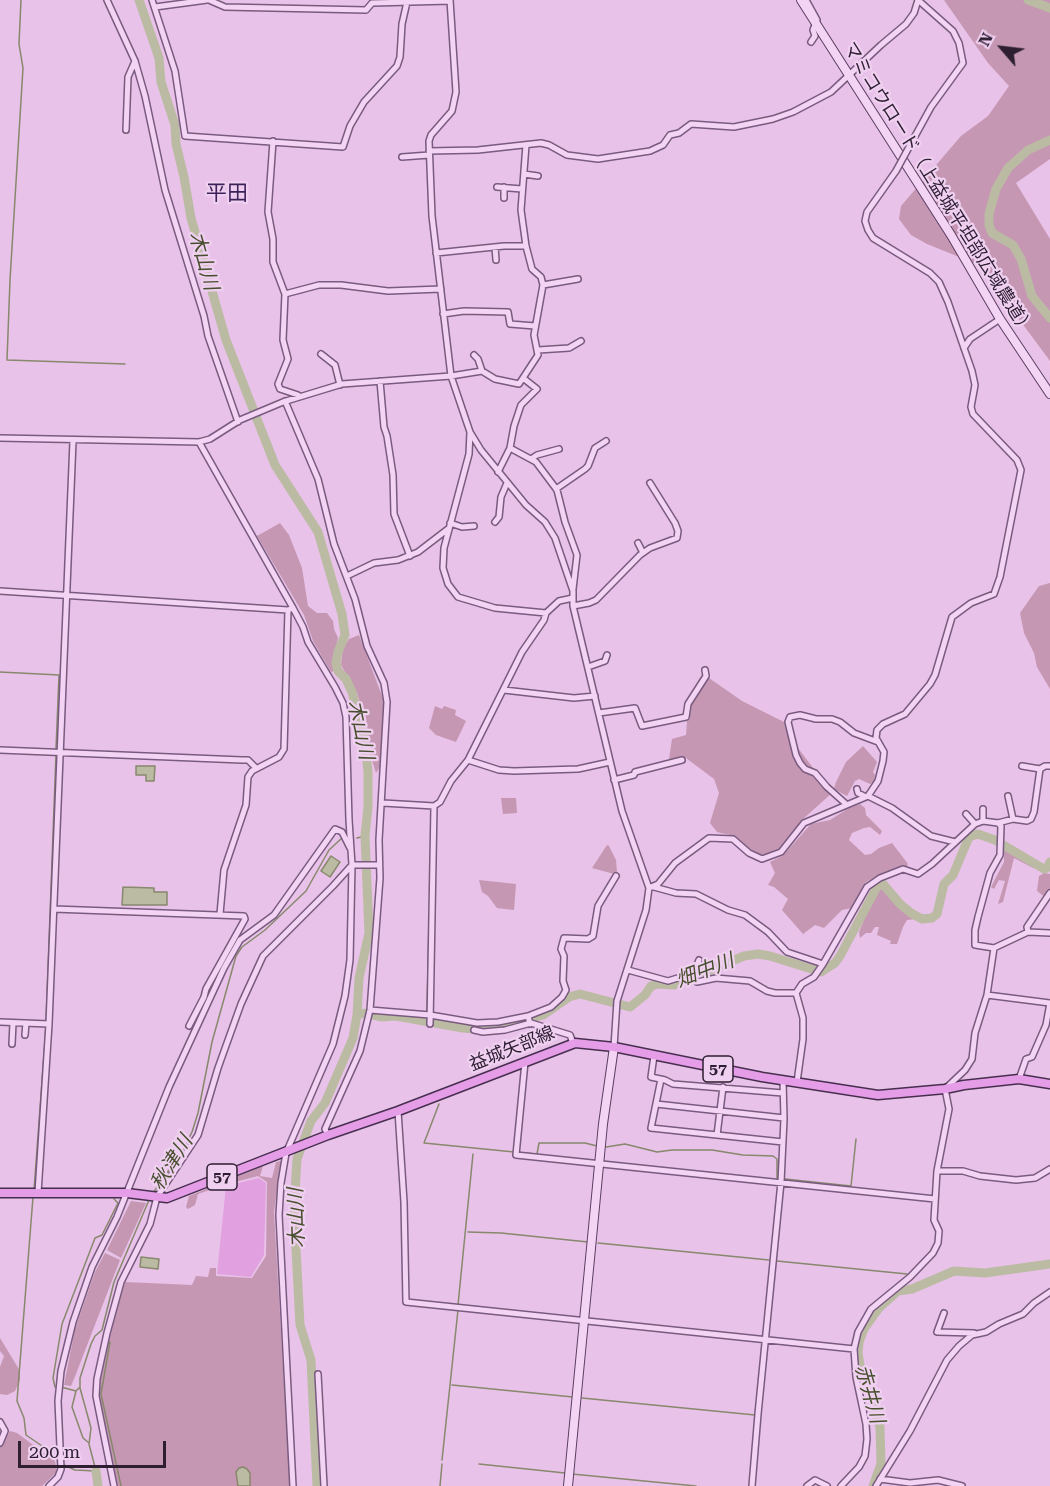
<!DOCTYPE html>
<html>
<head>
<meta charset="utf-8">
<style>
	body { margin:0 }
	#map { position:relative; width:1050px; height:1486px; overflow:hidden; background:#e8c2e8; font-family:"Roboto Serif",serif }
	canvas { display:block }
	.north { position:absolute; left:972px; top:18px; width:60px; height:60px; -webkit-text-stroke:4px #f0d0f1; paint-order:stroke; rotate:298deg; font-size:16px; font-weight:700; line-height:24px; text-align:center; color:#2d1e31 }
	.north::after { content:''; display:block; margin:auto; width:21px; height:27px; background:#2d1e31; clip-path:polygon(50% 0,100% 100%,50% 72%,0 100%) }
	.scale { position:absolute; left:18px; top:1441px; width:148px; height:27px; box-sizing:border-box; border:3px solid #2d1e31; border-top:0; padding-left:8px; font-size:18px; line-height:21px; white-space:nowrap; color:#2d1e31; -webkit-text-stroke:4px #f0d0f1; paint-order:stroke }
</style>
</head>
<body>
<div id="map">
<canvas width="1050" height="1486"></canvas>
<div class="north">N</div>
<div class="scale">200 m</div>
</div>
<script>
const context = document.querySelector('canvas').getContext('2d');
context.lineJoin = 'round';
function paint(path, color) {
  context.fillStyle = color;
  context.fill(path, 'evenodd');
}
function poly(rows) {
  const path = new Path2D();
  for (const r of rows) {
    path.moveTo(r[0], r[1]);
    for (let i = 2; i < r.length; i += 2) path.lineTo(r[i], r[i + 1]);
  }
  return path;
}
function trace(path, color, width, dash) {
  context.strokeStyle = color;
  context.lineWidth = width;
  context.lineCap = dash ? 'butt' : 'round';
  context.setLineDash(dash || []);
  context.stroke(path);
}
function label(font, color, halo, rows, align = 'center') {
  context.font = font + ' "Roboto Serif","Noto Sans JP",serif';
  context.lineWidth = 4.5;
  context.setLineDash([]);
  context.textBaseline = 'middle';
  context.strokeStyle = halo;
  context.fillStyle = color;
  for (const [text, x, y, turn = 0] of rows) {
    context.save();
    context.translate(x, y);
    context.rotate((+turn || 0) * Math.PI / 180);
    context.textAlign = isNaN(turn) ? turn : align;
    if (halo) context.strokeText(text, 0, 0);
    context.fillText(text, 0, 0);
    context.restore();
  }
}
paint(poly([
	[944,0,1050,0,1050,159,1016,183,1050,239,1050,361,979,265,927,244,911,235,899,219,901,206,961,136,988,116,1009,86,988,63],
	[280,523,289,535,302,568,308,606,317,613,327,613,333,621,334,629,338,638,334,656,334,671,331,672,313,641,304,615,257,536],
	[1050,583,1050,689,1037,667,1034,653,1024,633,1020,613,1039,586],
	[359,635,384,701,380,767,376,773,371,757,367,725,357,693,341,665,343,648,349,639],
	[709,678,742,701,784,722,788,737,801,752,832,793,803,819,779,850,762,855,750,849,734,836,717,832,710,823,719,793,714,779,686,758,669,759,672,739,686,735,687,721,691,702],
	[435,706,442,709,444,706,456,710,455,715,466,721,456,742,436,735,429,728],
	[863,746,877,762,873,772,875,775,874,782,870,784,859,779,855,781,847,796,834,789,836,782,846,762],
	[501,798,516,798,517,813,503,814],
	[860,804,865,808,866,815,882,831,880,835,870,827,864,828,852,833,849,840,865,855,871,854,879,848,892,843,908,864,906,869,875,877,866,882,852,908,842,910,824,928,815,925,803,934,782,910,788,899,774,887,768,885,775,873,770,862,782,856,787,851,811,824,830,820,849,808],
	[607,845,609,846,616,860,617,873,614,874,592,868],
	[1004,848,1038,867,1033,868,1014,858,1003,902,998,904,1005,881,999,880,994,889,991,887,1004,862],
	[1044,873,1050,874,1050,901,1037,891,1039,876],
	[479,880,516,884,514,910,497,908,488,896,482,892],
	[878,886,883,886,915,919,907,920,903,927,897,944,890,944,891,941,877,935,879,927,875,927,871,933,866,933,860,938,859,932,864,920,863,914],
	[281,1161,274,1212,290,1486,116,1486,97,1396,99,1377,122,1289,125,1282,192,1285,196,1276,208,1277,210,1268,216,1268,216,1276,252,1278,266,1256,267,1182,258,1176,227,1184,198,1194,195,1205,188,1209,186,1207,189,1196,263,1166,260,1176,272,1178,276,1162],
	[131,1201,146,1203,121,1258,107,1250],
	[105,1253,120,1260,74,1379,71,1386,64,1385,75,1329,95,1272],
	[0,1338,20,1371,20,1380,15,1391,7,1395,0,1394,0,1367,4,1356,0,1351],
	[10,1431,17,1433,55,1461,57,1472,42,1486,0,1486,0,1447]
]), '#c597b2');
paint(poly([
	[259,1178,266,1183,264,1255,251,1277,217,1274,226,1186]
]), '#e1a1e0');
const water = poly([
	[136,766,155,766,154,781,146,781,146,775,136,775,136,766],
	[331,856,340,862,330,877,321,871,331,856],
	[123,887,154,888,154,892,167,892,167,905,122,905,123,887],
	[141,1257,159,1259,158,1269,140,1267,141,1257],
	[243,1467,247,1469,250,1473,250,1486,238,1486,236,1472,239,1468,243,1467]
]);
paint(water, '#bbbba4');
trace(water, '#87886c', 1.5);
trace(poly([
	[21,0,19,44,23,68,10,280,7,360,125,364],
	[0,672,59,675,56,749],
	[357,838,365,836],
	[427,1010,429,923],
	[46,1022,56,754],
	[439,1104,424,1143,514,1152],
	[606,1147,625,1144,657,1152,672,1150,712,1150,743,1155,773,1156,777,1159,777,1178],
	[521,1153,537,1154,539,1143,585,1143,597,1146],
	[785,1179,851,1186,856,1139],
	[34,1190,46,1027],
	[153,1193,183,1150,192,1132,198,1113,212,1042,236,956,242,947,265,930,306,891,329,850,342,838],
	[33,1197,17,1401,24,1418,26,1435,48,1450,59,1462],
	[468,1232,501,1233,588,1242],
	[598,1243,769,1260],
	[777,1261,907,1274],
	[458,1305,473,1154],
	[110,1342,101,1394,121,1486],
	[452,1385,573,1397],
	[57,1387,55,1387,53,1378,62,1324,95,1238,102,1235,118,1203,114,1199],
	[61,1387,76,1391],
	[79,1388,76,1391,72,1407,83,1438,89,1443],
	[582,1398,755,1415],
	[442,1460,458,1310],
	[479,1464,565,1473],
	[64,1465,75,1470,96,1471,89,1444,91,1428,80,1388,80,1378,91,1344,95,1336,102,1330,114,1282,149,1200],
	[572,1474,696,1486],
	[440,1486,442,1464]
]), '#87886c', 1.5);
trace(poly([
	[139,0,159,58,161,82,175,125,176,144,184,177,191,218,226,340,275,465,318,532,342,614,345,635,338,652,336,663,338,671,346,679,352,692,365,741,368,772,368,807,365,836,369,933,359,978,357,1015,353,1038,325,1103,311,1121,297,1159,296,1175,294,1211,300,1325,311,1360,317,1486],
	[1028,0,1050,8],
	[1050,140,1028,150,1008,168,996,189,989,214,989,225,992,233,1013,245,1021,259,1032,296,1050,318],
	[357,1015,365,1013,381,1017,396,1016,463,1028,487,1030,543,1015,569,997,580,994,630,1007,645,995,651,986,659,984,674,985,744,956,758,954,770,956,821,972,835,963,840,956,878,885,883,884,900,904,911,913,922,919,932,918,937,914,944,884,953,875,969,837,978,834,995,840,1044,869,1047,868,1050,862],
	[96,1471,98,1486],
	[873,1486,881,1464,880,1427,868,1384,862,1377,858,1353,859,1342,864,1329,879,1308,898,1291,912,1289,954,1271,985,1273,1050,1264]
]), '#bbbba4', 9);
const street = poly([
	[107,0,135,61,145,96,165,190,204,316,208,336,238,422],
	[152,0,175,71,185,136,343,147,350,126,364,102,397,66,400,57,402,24,407,2],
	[209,0,225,7,366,10,372,3,450,1],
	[450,0,456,92,452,111,431,135,429,141,432,216,451,376,470,432,481,450,526,505,545,522,555,538,573,591,573,606,622,811,649,888,646,910,617,1001,614,1047],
	[806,0,817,20,813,30,815,36,811,42],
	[155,7,207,0],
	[126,130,128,77,135,61],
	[914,138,931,107,963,63,959,43,953,31,918,0],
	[273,141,268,212,273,239,273,262,285,294,283,340,288,359,278,384,280,389,298,395],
	[429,151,478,150,541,143,549,145,567,155,598,159,650,151,663,145,670,135,679,133,691,124,734,127,773,119,793,112,831,92,881,45,906,24,914,13,918,0],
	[402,157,429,155],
	[524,174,538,176],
	[497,187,522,189],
	[504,187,504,198],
	[495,247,496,260],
	[436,253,504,246,526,246],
	[543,285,578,279],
	[285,294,319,285,341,285,388,291,441,289],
	[443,314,464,311,508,312,510,324,535,326],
	[964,348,970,339,1000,319],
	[538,350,569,348,581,341],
	[321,354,335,365,340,385],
	[474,355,478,359,482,371],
	[380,381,384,427,387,436,393,475,394,514,410,556],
	[285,401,318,479,334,544,355,599,367,646,384,683,387,702,379,840,380,878,370,1010,360,1051,325,1129,328,1135],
	[470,432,469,454,444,548,443,568,448,584,458,597,495,608,546,613],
	[0,438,199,442,210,439,240,420,283,402,342,384,451,376,482,371,495,379,519,384,538,355,534,335,543,285,541,277,532,269,526,246,521,210,526,145],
	[199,442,293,608,303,627,308,642,335,687,343,703,346,717,349,820,352,865,350,960,345,996,333,1044,286,1153,281,1183,279,1215,293,1486],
	[510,448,536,462,557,490,565,522,577,555,573,589],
	[531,459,537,455,559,449],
	[498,472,510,448,514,426,521,405,537,389,523,378],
	[556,489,585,469,588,466,595,448,606,441],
	[495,522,499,517,501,497,507,483],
	[450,523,462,527,474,526],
	[638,543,643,553],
	[347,576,374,563,398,560,418,552,448,529],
	[0,591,288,610],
	[573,606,589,603,596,600,640,555,650,548,677,538,678,531,675,523,650,483],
	[588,667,605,661,607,655],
	[504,690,574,698,595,696],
	[599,713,635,708,642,726,686,717,688,704,706,676,705,670],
	[0,750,242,760,248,760,256,768],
	[468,760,522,652,544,620,546,613,559,601,573,598],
	[1022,766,1040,769],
	[614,780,634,775,635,772,682,760],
	[857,789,858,793,866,797],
	[868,796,892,808,931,836,955,842],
	[1008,796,1013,819],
	[383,803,434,806],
	[846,804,827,787,815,773,805,769,800,763,796,755,788,722,790,717,800,715,816,719,832,719,840,722,854,733,878,742],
	[983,809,983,821],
	[966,814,975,824],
	[998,823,1001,826,1000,855,990,873,978,917,975,930,975,945,994,948,1028,932,1050,933],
	[654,887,676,893,696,894,728,910,745,915,768,932,787,952,823,964],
	[649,888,658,884,675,863,709,838,733,839,749,853,762,859,781,852,804,823,868,796,878,781,883,761,884,752,876,738,877,730,883,724,905,714,930,684,935,675,952,617,971,603,994,594,1000,577,1021,470,1017,460,973,414,971,407,975,385,972,371,948,302,939,282,930,273,873,238,868,230,865,221,867,212,896,171],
	[54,909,244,916,245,919,206,989,204,997,189,1026],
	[220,914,224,870,246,805,248,777,252,771,279,757,284,749,288,610,293,608],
	[1028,932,1027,927,1050,893],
	[628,970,668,981,681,977,695,970,699,960],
	[692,972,697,982,716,978,750,981,767,991,775,993,796,993],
	[987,995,1050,1003],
	[370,1010,430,1015,477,1023,498,1022,528,1016],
	[0,1022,49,1024],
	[430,1024,434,806,440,802,451,781,468,760,499,770,514,771,578,769,610,762],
	[530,1024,528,1016,551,1007,562,997,566,990,563,981,564,956,561,949,564,938,588,939,593,936,598,906,616,876],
	[474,1030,483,1032,505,1030,531,1023,570,1035,573,1043],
	[25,1035,26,1023],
	[12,1044,13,1023],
	[654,1056,651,1077,665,1080,673,1084,783,1093],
	[525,1062,516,1155,935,1199],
	[661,1079,651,1128,783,1142],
	[1019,1079,1026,1059,1032,1057,1046,1025,1050,1003],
	[797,1082,803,1039,803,1018,796,993,802,984,814,977,823,964,867,887,880,878,903,869,918,874,932,864,975,824,983,821,998,823,1013,819,1027,821,1031,819,1034,812,1040,769,1045,766,1050,766],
	[656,1104,784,1118],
	[398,1111,404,1202,406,1302,854,1349],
	[717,1135,723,1087],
	[937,1171,963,1171,980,1176,1016,1180,1035,1178,1050,1169],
	[38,1193,49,1024,73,441],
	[944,1313,937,1332,974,1333],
	[318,1374,324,1486],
	[0,1422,5,1431,0,1443],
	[880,1479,910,1483,938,1480,962,1486],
	[49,1486,58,1477,61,1469,58,1401,61,1371,73,1322,92,1267,117,1217,169,1087,224,968,240,940,274,915,335,829,342,832,350,848],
	[114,1486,96,1396,97,1379,107,1333,121,1282,150,1224,157,1197,198,1135,218,1068,241,1004,263,956,333,886,352,865,379,865],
	[752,1486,758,1414,781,1182,784,1119,783,1080],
	[807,1486,815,1480,827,1486],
	[841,1486,859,1467,865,1456,867,1439,866,1424,856,1377,854,1349,858,1332,871,1309,910,1277,933,1253,938,1243,939,1231,934,1220,937,1171,949,1109,945,1089,965,1070,972,1059,975,1033,987,995,994,948],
	[876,1486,910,1431,947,1360,959,1346,972,1335,986,1332,999,1324,1023,1314,1034,1303,1050,1292]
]);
const secondary = poly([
	[801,0,951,235,1000,319,1050,394],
	[568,1486,603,1124,614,1047]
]);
const primary = poly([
	[0,1193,127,1193,167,1198,328,1135,398,1111,575,1043,614,1047,762,1077,878,1095,945,1089,964,1085,1019,1079,1050,1084]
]);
trace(street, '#795b80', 8);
trace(secondary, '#5a3e62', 10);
trace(primary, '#462f4e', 11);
trace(street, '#f4d4f4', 5);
trace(secondary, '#f4d4f4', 8);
trace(primary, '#e69de8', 8);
const streetBridge = poly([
	[896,171,914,138]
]);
trace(streetBridge, '#795b80', 8, []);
trace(streetBridge, '#f4d4f4', 5);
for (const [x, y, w] of [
	[718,1069,30],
	[222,1177,30]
]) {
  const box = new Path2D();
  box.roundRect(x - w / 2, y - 13, w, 26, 4.5);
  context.fillStyle = '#f0d0f1';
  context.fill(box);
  trace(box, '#2d1e31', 1.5);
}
label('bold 16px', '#2d1e31', null, [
	["57",718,1069],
	["57",222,1177]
]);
label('18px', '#2d1e31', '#f0d0f1', [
	["マミコウロード（上益城平坦部広域農道）",938,189,58],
	["益城矢部線",512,1049,-22]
]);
label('italic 20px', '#484f2e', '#f0d0f1', [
	["木山川",203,261,74],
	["木山川",360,730,78],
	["畑中川",705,971,-21],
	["秋津川",172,1163,-58],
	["木山川",297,1218,-92],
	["赤井川",869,1394,74]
]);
label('21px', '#3d2259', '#f0d0f1', [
	["平田",227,194]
]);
</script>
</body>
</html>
